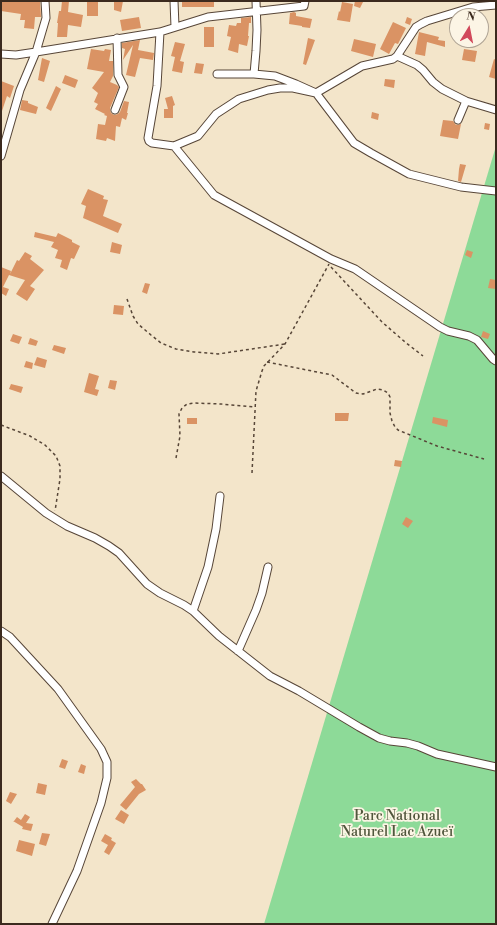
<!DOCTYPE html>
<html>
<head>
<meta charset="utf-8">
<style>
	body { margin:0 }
	#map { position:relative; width:497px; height:925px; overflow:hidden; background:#f3e5ca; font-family:"Libre Bodoni",serif }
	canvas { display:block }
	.frame { position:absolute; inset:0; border:2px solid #3b2a1e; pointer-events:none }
	.north { position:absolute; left:449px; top:8px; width:40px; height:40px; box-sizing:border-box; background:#fcf5e5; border:1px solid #afa495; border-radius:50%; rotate:10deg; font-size:11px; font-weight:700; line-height:16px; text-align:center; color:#3b2a1e }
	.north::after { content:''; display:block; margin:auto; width:14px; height:18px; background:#d1495b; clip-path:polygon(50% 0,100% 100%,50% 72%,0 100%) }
</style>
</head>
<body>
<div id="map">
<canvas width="497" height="925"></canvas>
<div class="frame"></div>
<div class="north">N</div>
</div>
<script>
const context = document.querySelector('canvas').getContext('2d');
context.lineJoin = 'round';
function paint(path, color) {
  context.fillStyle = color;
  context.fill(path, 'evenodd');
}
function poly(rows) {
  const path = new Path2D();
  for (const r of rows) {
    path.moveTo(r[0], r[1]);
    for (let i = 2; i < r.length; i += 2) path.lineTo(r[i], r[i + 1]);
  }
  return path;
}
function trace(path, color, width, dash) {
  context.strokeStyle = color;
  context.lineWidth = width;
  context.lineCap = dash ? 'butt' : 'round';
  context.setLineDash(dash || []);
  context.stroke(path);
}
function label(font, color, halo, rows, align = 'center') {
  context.font = font + ' "Libre Bodoni",serif';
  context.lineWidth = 3.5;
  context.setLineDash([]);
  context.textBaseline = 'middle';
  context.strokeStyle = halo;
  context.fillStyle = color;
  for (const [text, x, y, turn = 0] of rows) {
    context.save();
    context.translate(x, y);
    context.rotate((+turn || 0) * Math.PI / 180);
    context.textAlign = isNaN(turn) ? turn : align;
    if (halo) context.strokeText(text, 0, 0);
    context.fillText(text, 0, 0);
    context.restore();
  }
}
paint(poly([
	[496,146,496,924,264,924]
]), '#8dda98');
paint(poly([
	[2,1,40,1,41,17,35,17,34,29,24,28,25,20,20,20,21,14,1,11],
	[62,1,69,1,68,12,83,15,81,27,68,25,67,37,57,37,58,23,57,23,59,11,61,11],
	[87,1,98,1,98,16,87,16],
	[114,1,123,1,121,12,114,10],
	[182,1,214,1,214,7,182,7],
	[355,1,363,2,360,8,354,6],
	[342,2,353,4,350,22,337,20,339,11,340,12],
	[294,12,296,13,296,16,312,19,310,28,302,27,302,26,289,24,290,13],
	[139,17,141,28,122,31,120,20],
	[251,17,251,23,249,23,248,36,249,36,247,46,239,44,238,53,228,50,231,37,227,36,229,25,236,26,237,23,241,23,241,18],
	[407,17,412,19,410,25,405,23],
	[393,22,406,28,398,44,395,43,389,54,380,49],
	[204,27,214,27,214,47,204,47],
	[419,32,439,37,438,40,445,41,445,47,427,42,425,56,415,54],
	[308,38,315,40,306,65,303,64],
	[354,39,376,44,373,57,351,51],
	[140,40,138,50,154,53,153,60,140,58,135,77,126,75,133,45,123,60,125,49,122,48,122,43],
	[175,42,185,44,180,61,184,62,182,73,172,71,175,57,171,56],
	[91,49,104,51,105,49,111,50,109,61,113,61,113,76,110,82,117,85,119,87,110,108,111,113,114,115,118,114,120,112,124,101,129,102,127,113,128,113,126,120,122,118,120,127,116,126,115,141,107,138,106,141,96,139,98,124,105,125,107,116,104,115,105,114,95,109,98,104,94,102,98,93,92,88,104,72,87,69],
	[464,49,477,51,475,62,462,60],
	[42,58,50,61,44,82,38,80],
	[494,59,496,60,496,79,489,77],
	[196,63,204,64,202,74,194,73],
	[65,75,78,80,75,88,62,83],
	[385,79,395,80,394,88,384,86],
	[1,81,14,86,10,98,7,96,2,111,1,111],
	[56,86,61,89,51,111,46,108],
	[172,96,175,105,173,106,173,118,164,118,164,109,168,109,165,98],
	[22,100,28,101,28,103,38,107,36,114,20,110],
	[372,112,379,114,378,120,371,118],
	[443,120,453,121,456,125,461,124,458,139,440,136],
	[485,123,490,124,489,130,484,129],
	[460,164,466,165,461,182,458,181,459,169],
	[88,189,104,196,103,199,108,200,103,216,122,224,118,233,83,218,86,206,81,204],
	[35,232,56,237,58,233,72,240,72,242,80,246,74,259,71,258,67,270,60,267,62,260,55,258,58,250,51,247,54,242,34,237],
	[112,242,122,245,120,254,110,252],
	[467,250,473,252,471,258,465,255],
	[25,252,32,256,30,259,44,270,30,286,35,289,27,301,16,294,25,280,9,275,3,287,9,289,6,296,1,293,1,267,11,271,10,274,17,260,19,261],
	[490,279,496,280,496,289,488,288],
	[145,283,150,284,147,294,142,292],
	[114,305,124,306,123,315,113,314],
	[483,331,490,334,488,339,481,337],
	[13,334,22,337,19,344,10,341],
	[30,338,38,341,36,346,28,344],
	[54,345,66,348,64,354,52,350],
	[37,357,47,360,45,368,34,365],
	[26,361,33,363,32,369,24,367],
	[89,373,99,376,95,389,99,390,97,396,84,392],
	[110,380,117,381,115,390,108,388],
	[11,384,23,387,21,393,9,389],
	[335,413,349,413,348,421,335,421],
	[433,417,448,420,447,427,432,423],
	[187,418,197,418,197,424,187,424],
	[395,460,402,461,401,467,394,466],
	[406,517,413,521,408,528,402,524],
	[62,759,68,761,65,769,59,767],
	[81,764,86,766,84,774,78,772],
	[136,779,141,784,142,784,146,790,139,794,126,810,120,805,135,787,131,782],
	[38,783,47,785,45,795,36,793],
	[10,792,17,794,11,804,6,801],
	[121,810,129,815,124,824,115,819],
	[25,814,30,817,26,823,33,824,31,831,22,829,23,827,13,821,14,821,17,817,21,820],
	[42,833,50,834,46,846,39,844],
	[105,834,112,838,111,840,116,843,109,855,104,852,108,845,101,841],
	[19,840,35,844,32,856,16,851]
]), '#da9364');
const street = poly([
	[174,1,175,27],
	[160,32,157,86,148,138,149,141,152,143,174,146,198,136,216,114,239,99,268,90,280,88,293,88,316,93,354,143,371,153,409,174,461,187,496,191],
	[1,54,16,55,36,52,160,32,208,17,304,6,305,1],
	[397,56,417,65,423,70,433,82,442,89,466,101,496,110],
	[217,74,254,74,275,76,296,84,316,93,362,66,393,59,397,56,416,27,421,24,427,21,473,7,496,5],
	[254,74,256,51,257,30,256,1],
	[115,110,124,87,118,75,117,38],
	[458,120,466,101],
	[174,146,214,195,331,259,355,269,440,327,448,331,469,336,477,340,493,359,496,361],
	[1,156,20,90,36,52,46,18,45,1],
	[1,476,46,513,54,518,67,526,95,538,109,546,119,553,147,584,160,593,184,605,193,611,219,636,270,676,299,691,359,727,379,738,390,741,407,743,418,746,437,754,496,767],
	[193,611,208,567,216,529,220,496],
	[1,631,10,637,58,689,101,749,107,762,107,778,101,803,77,871,52,924],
	[238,651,256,610,262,593,268,567]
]);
trace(street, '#574638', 9);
trace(poly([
	[331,267,382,322,405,342,423,356],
	[127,299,133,316,138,324,151,335,161,343,176,349,194,352,218,354,285,344],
	[267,362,332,375,356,393,363,394,377,389,383,390,388,393,390,397,390,413,392,421,395,427,398,430,437,446,484,459],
	[1,425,30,436,45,445,56,456,60,466,60,479,55,511],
	[176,458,180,436,179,414,182,408,187,404,194,403,221,404,255,407],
	[252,473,256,391,262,371,264,366,285,344,329,264]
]), '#574638', 1.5, [3, 3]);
trace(street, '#fff', 7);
label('14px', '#50563c', '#fcf5e5', [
	["Parc National",397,817],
	["Naturel Lac Azueï",397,833]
]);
</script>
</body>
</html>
